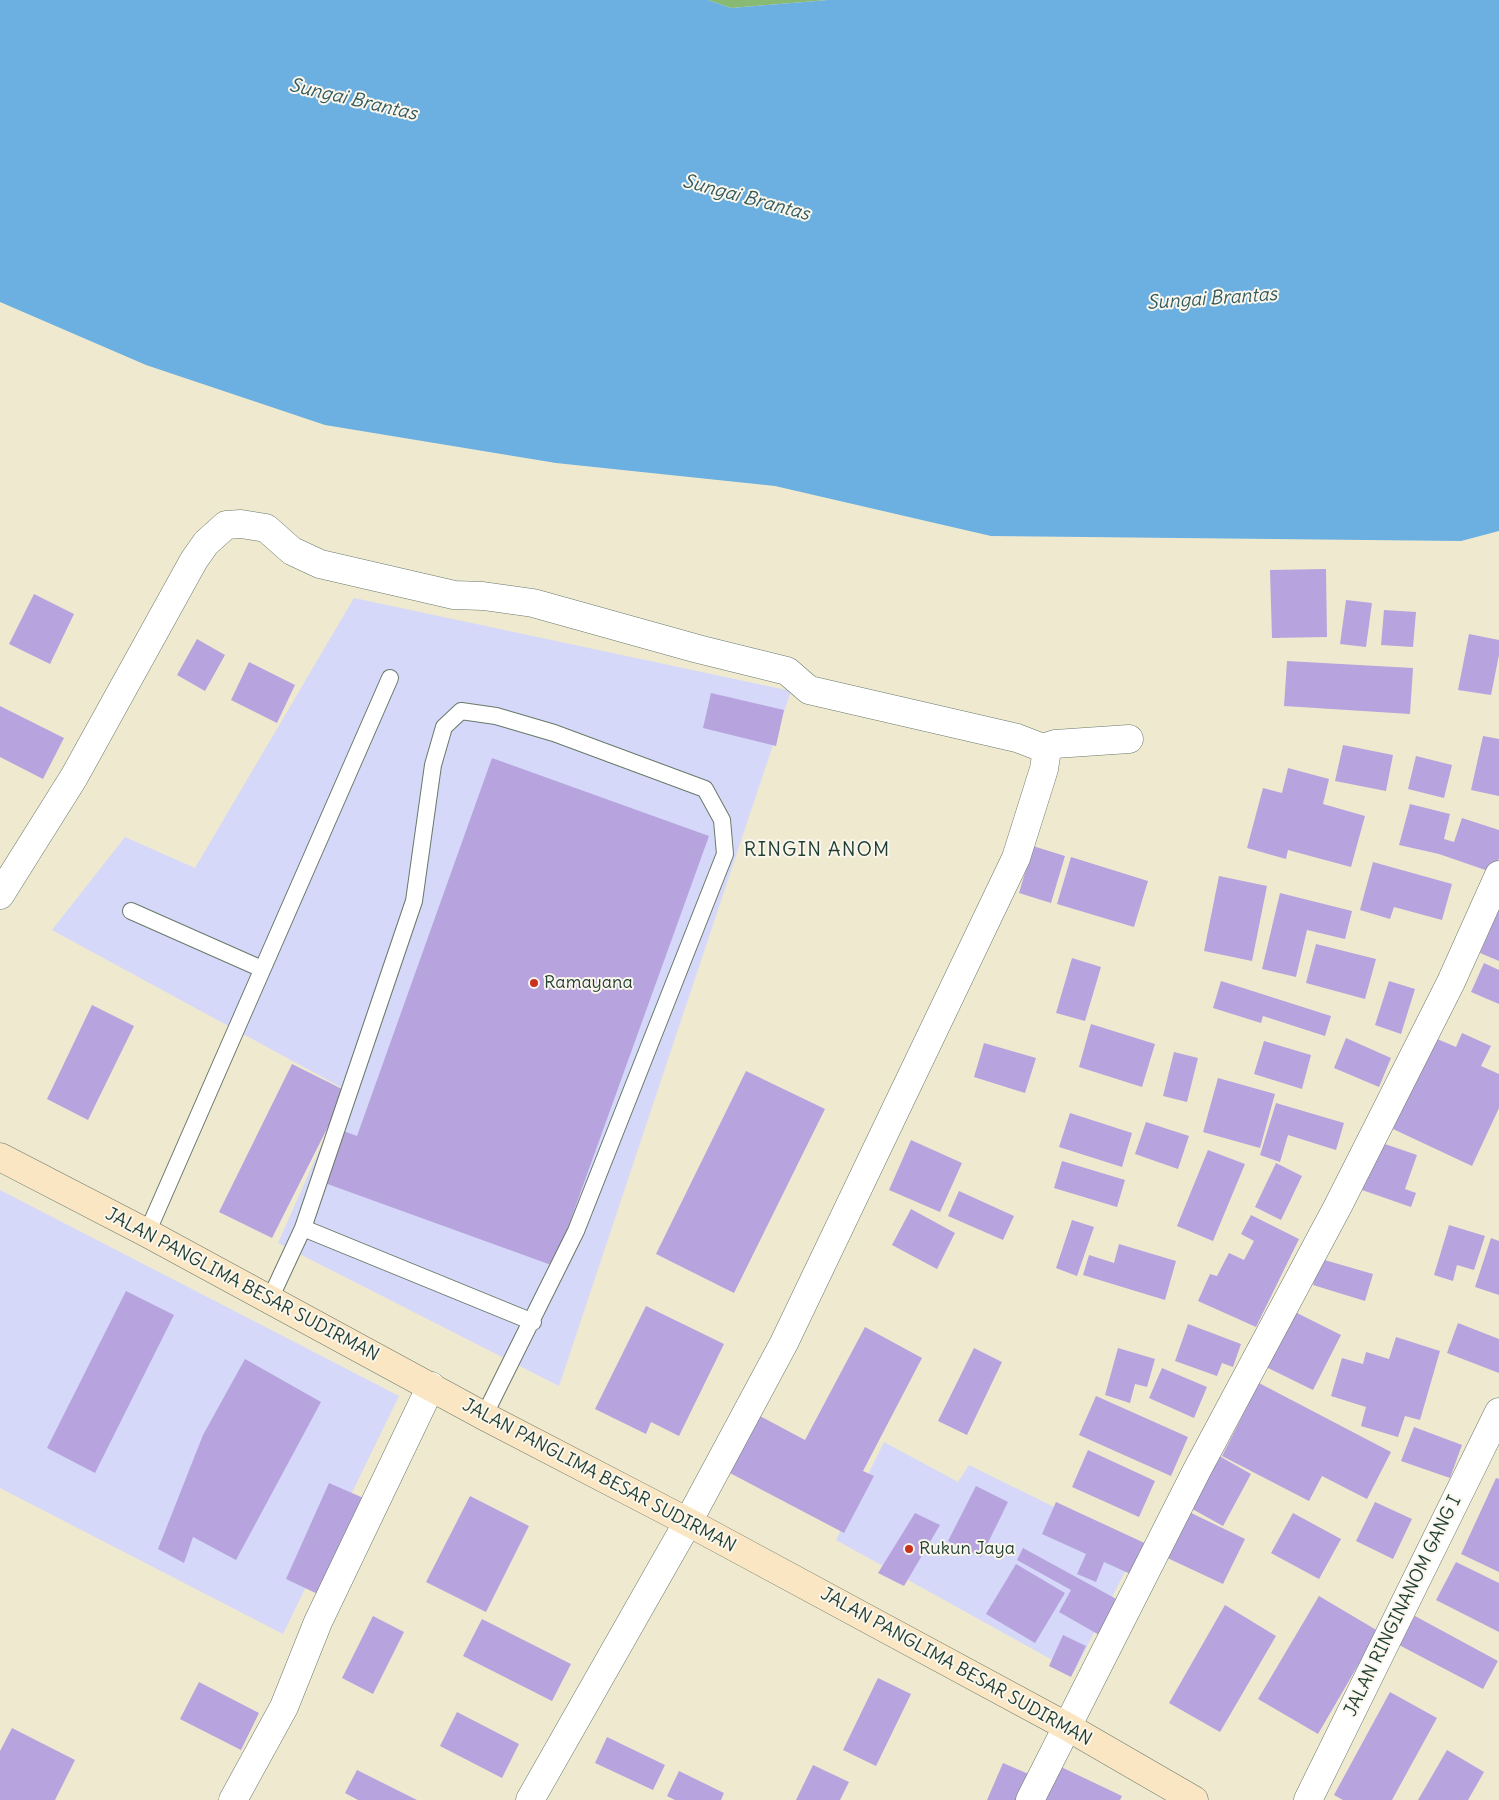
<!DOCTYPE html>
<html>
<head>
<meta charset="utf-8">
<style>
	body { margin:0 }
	canvas { display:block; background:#efe9cf }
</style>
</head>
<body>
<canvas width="1499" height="1800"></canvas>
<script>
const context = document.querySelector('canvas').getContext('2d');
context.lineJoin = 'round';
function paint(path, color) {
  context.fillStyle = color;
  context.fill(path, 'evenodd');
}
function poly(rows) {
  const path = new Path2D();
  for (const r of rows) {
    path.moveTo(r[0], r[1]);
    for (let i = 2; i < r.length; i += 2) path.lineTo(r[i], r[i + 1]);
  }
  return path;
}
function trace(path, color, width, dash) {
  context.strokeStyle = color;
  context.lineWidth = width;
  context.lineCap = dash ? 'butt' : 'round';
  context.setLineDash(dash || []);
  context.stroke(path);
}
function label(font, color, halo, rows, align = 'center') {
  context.font = font + ' Delius,sans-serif';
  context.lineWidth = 4;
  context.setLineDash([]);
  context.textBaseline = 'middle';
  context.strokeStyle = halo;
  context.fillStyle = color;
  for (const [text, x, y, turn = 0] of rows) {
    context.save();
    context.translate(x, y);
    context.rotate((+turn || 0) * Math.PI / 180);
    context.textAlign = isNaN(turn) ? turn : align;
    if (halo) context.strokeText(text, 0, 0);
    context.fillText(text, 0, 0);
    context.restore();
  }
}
paint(poly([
	[354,598,791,691,559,1386,278,1243,346,1090,52,930,125,837,195,868],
	[0,1190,399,1396,283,1634,0,1488],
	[884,1442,958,1482,969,1465,1137,1548,1074,1672,836,1540]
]), '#d5d8f9');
paint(poly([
	[708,0,828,0,731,8]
]), '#88ba74');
paint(poly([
	[0,0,708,0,731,8,828,0,1499,0,1499,531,1461,541,991,536,775,486,556,463,325,425,146,365,0,302]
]), '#6bb0e1');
paint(poly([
	[1326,569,1327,637,1272,638,1270,570],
	[34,594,74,614,50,664,9,644],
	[1346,600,1372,603,1366,647,1340,644],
	[1384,610,1416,612,1413,647,1381,645],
	[1469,634,1499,640,1499,655,1491,695,1458,690],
	[197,639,225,655,205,691,177,675],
	[1287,661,1413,668,1410,714,1284,706],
	[249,662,295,685,277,723,231,700],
	[711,693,784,710,776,746,703,728],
	[0,706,64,738,43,779,0,757],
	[1483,736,1499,739,1499,796,1471,790],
	[1343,745,1393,755,1386,791,1335,781],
	[1416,756,1452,765,1444,798,1408,789],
	[492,758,709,836,554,1266,322,1182,341,1130,357,1136],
	[1288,768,1329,779,1323,804,1365,816,1351,867,1288,850,1286,859,1247,848,1263,788,1282,793],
	[1410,804,1450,814,1444,839,1454,842,1462,818,1499,830,1499,858,1494,873,1439,854,1399,845],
	[1033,846,1065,856,1051,903,1019,893],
	[1071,857,1148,881,1134,927,1057,904],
	[1373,862,1452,884,1442,920,1394,907,1390,919,1360,910],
	[1219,876,1267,886,1252,961,1204,951],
	[1280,893,1352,911,1345,939,1307,930,1296,977,1262,969],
	[1499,909,1499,961,1480,953],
	[1316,944,1376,959,1365,999,1306,983],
	[1072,958,1101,967,1085,1021,1056,1013],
	[1484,963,1499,970,1499,1004,1471,992],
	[1221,981,1331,1016,1325,1036,1263,1016,1261,1023,1213,1008],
	[1389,981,1415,989,1401,1034,1375,1025],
	[92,1005,134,1026,88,1120,47,1099],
	[1091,1024,1155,1044,1142,1087,1079,1067],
	[1462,1033,1491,1046,1481,1066,1499,1074,1499,1108,1472,1166,1393,1129,1435,1038,1456,1047],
	[1346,1038,1391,1058,1379,1087,1334,1068],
	[1264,1041,1311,1055,1302,1089,1254,1074],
	[984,1043,1036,1058,1025,1093,974,1077],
	[1174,1052,1198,1058,1187,1102,1163,1096],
	[292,1064,346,1091,272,1238,219,1212],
	[746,1071,825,1109,734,1293,656,1254],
	[1218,1078,1275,1094,1260,1148,1203,1132],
	[1276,1103,1344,1123,1336,1150,1288,1135,1280,1162,1260,1155],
	[1070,1113,1132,1133,1122,1167,1059,1147],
	[1146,1122,1189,1136,1178,1169,1135,1154],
	[911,1140,962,1163,940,1212,889,1190],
	[1379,1142,1417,1155,1405,1189,1416,1193,1411,1207,1362,1190],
	[1208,1150,1245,1164,1213,1241,1177,1226],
	[1062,1161,1125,1180,1117,1207,1054,1188],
	[1276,1163,1302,1176,1281,1220,1255,1207],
	[959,1191,1014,1216,1003,1240,948,1216],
	[911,1209,955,1233,937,1269,892,1245],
	[1251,1215,1299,1239,1256,1327,1198,1301,1210,1274,1217,1276,1229,1253,1244,1260,1254,1241,1241,1234],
	[1072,1220,1094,1227,1077,1276,1056,1268],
	[1449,1225,1485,1236,1474,1270,1457,1265,1453,1281,1434,1275],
	[1491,1238,1499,1241,1499,1295,1475,1287],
	[1119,1244,1176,1261,1165,1300,1083,1275,1089,1255,1114,1263],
	[1321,1259,1373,1274,1365,1301,1313,1285],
	[126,1291,174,1315,95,1473,47,1448],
	[646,1306,724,1344,679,1436,651,1422,646,1434,595,1409],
	[1293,1311,1341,1335,1313,1390,1264,1366],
	[1458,1323,1499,1339,1499,1373,1447,1353],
	[1188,1324,1241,1344,1233,1367,1222,1363,1217,1376,1175,1361],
	[865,1327,922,1358,863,1471,874,1476,844,1533,728,1472,758,1415,805,1440],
	[1396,1337,1440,1351,1420,1420,1405,1416,1398,1437,1361,1426,1366,1407,1331,1396,1342,1358,1363,1364,1366,1352,1389,1359],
	[974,1348,1002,1362,967,1435,938,1421],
	[1118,1348,1155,1359,1147,1387,1135,1384,1130,1403,1105,1395],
	[245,1359,321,1402,236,1560,193,1537,184,1563,158,1549,203,1435],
	[1162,1368,1207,1387,1194,1418,1149,1398],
	[1259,1383,1391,1452,1367,1499,1322,1476,1309,1501,1222,1456],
	[1096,1396,1188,1437,1171,1476,1079,1435],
	[1414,1427,1462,1445,1450,1478,1401,1461],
	[1088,1450,1155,1481,1139,1517,1072,1487],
	[1214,1453,1251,1474,1223,1526,1185,1505],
	[1496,1478,1499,1479,1499,1572,1461,1554],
	[329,1483,368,1500,324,1597,286,1579],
	[976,1486,1008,1502,981,1557,948,1541],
	[470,1496,529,1526,486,1612,426,1582],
	[1056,1502,1151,1546,1137,1577,1104,1562,1096,1582,1077,1574,1086,1554,1042,1534],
	[1375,1502,1412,1519,1393,1559,1356,1541],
	[1183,1509,1245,1539,1223,1584,1161,1555],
	[915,1513,940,1525,904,1586,878,1573],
	[1293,1513,1341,1539,1319,1579,1271,1553],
	[1023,1548,1120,1601,1101,1636,1059,1612,1071,1590,1017,1560],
	[1456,1562,1499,1583,1499,1632,1436,1600],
	[1016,1564,1065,1593,1035,1643,986,1614],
	[1319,1596,1378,1631,1318,1734,1258,1699],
	[1225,1605,1276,1636,1220,1732,1169,1703],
	[373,1616,404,1632,373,1694,342,1678],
	[1415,1616,1498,1661,1483,1689,1399,1645],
	[482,1619,571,1664,552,1701,463,1656],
	[1063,1635,1086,1646,1071,1677,1049,1666],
	[878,1678,911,1694,876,1766,843,1750],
	[199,1682,259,1713,241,1750,180,1719],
	[1390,1692,1437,1718,1392,1800,1343,1800,1334,1795],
	[457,1712,519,1744,502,1778,440,1746],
	[12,1728,75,1760,55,1800,0,1800,0,1751],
	[607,1737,665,1765,653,1790,595,1763],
	[1447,1750,1484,1772,1468,1800,1418,1800],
	[1003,1763,1031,1775,1020,1800,987,1800],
	[813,1765,849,1782,840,1800,796,1800],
	[1059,1766,1122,1796,1120,1800,1043,1800],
	[357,1770,417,1800,358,1800,345,1793],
	[679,1771,724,1793,721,1800,675,1800,667,1796]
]), '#b7a4de');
const lane = poly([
	[131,911,262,969],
	[303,1228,533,1322],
	[147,1233,390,678],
	[270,1299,303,1228,414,901,433,765,444,727,461,711,496,716,554,733,705,789,722,820,725,854,576,1231,484,1416]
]);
const street = poly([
	[0,895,74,777,194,560,206,543,226,525,241,524,266,528,292,551,320,564,454,595,483,596,533,603,698,649,787,671,809,690,1017,738,1043,748,1055,744,1129,739],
	[233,1800,284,1707,318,1622,431,1386],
	[530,1800,688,1522,784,1343,1016,858,1044,769,1046,756,1043,748],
	[1030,1800,1197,1470,1338,1206,1451,982,1499,875],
	[1308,1800,1499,1412]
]);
const secondary = poly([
	[0,1157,147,1233,484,1416,688,1522,1066,1726,1194,1800]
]);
trace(lane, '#68796a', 18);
trace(street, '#68796a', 29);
trace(secondary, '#68796a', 29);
trace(lane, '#fff', 16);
trace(street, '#fff', 28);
trace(secondary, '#fbe6c4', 28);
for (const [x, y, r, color] of [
	[534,983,5,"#c8321e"],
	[909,1549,5,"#c8321e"]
]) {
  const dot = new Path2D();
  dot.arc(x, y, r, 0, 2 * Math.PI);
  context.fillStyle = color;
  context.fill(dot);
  trace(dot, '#fbf7ec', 2);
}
label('18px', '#1f3d34', '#fbf7ec', [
	["Ramayana",544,983],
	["Rukun Jaya",919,1549]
], 'left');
label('18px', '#1f3d34', '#fbf7ec', [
	["JALAN PANGLIMA BESAR SUDIRMAN",242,1285,28],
	["JALAN PANGLIMA BESAR SUDIRMAN",599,1476,28],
	["JALAN RINGINANOM GANG I",1403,1606,-64],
	["JALAN PANGLIMA BESAR SUDIRMAN",956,1667,29]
]);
label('italic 19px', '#325a5f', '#fbf7ec', [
	["Sungai Brantas",353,100,13],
	["Sungai Brantas",746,198,15],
	["Sungai Brantas",1212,299,-4]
]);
context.letterSpacing = '1px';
label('20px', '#1f3d34', '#fbf7ec', [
	["RINGIN ANOM",817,850]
]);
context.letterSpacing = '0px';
</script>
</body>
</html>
